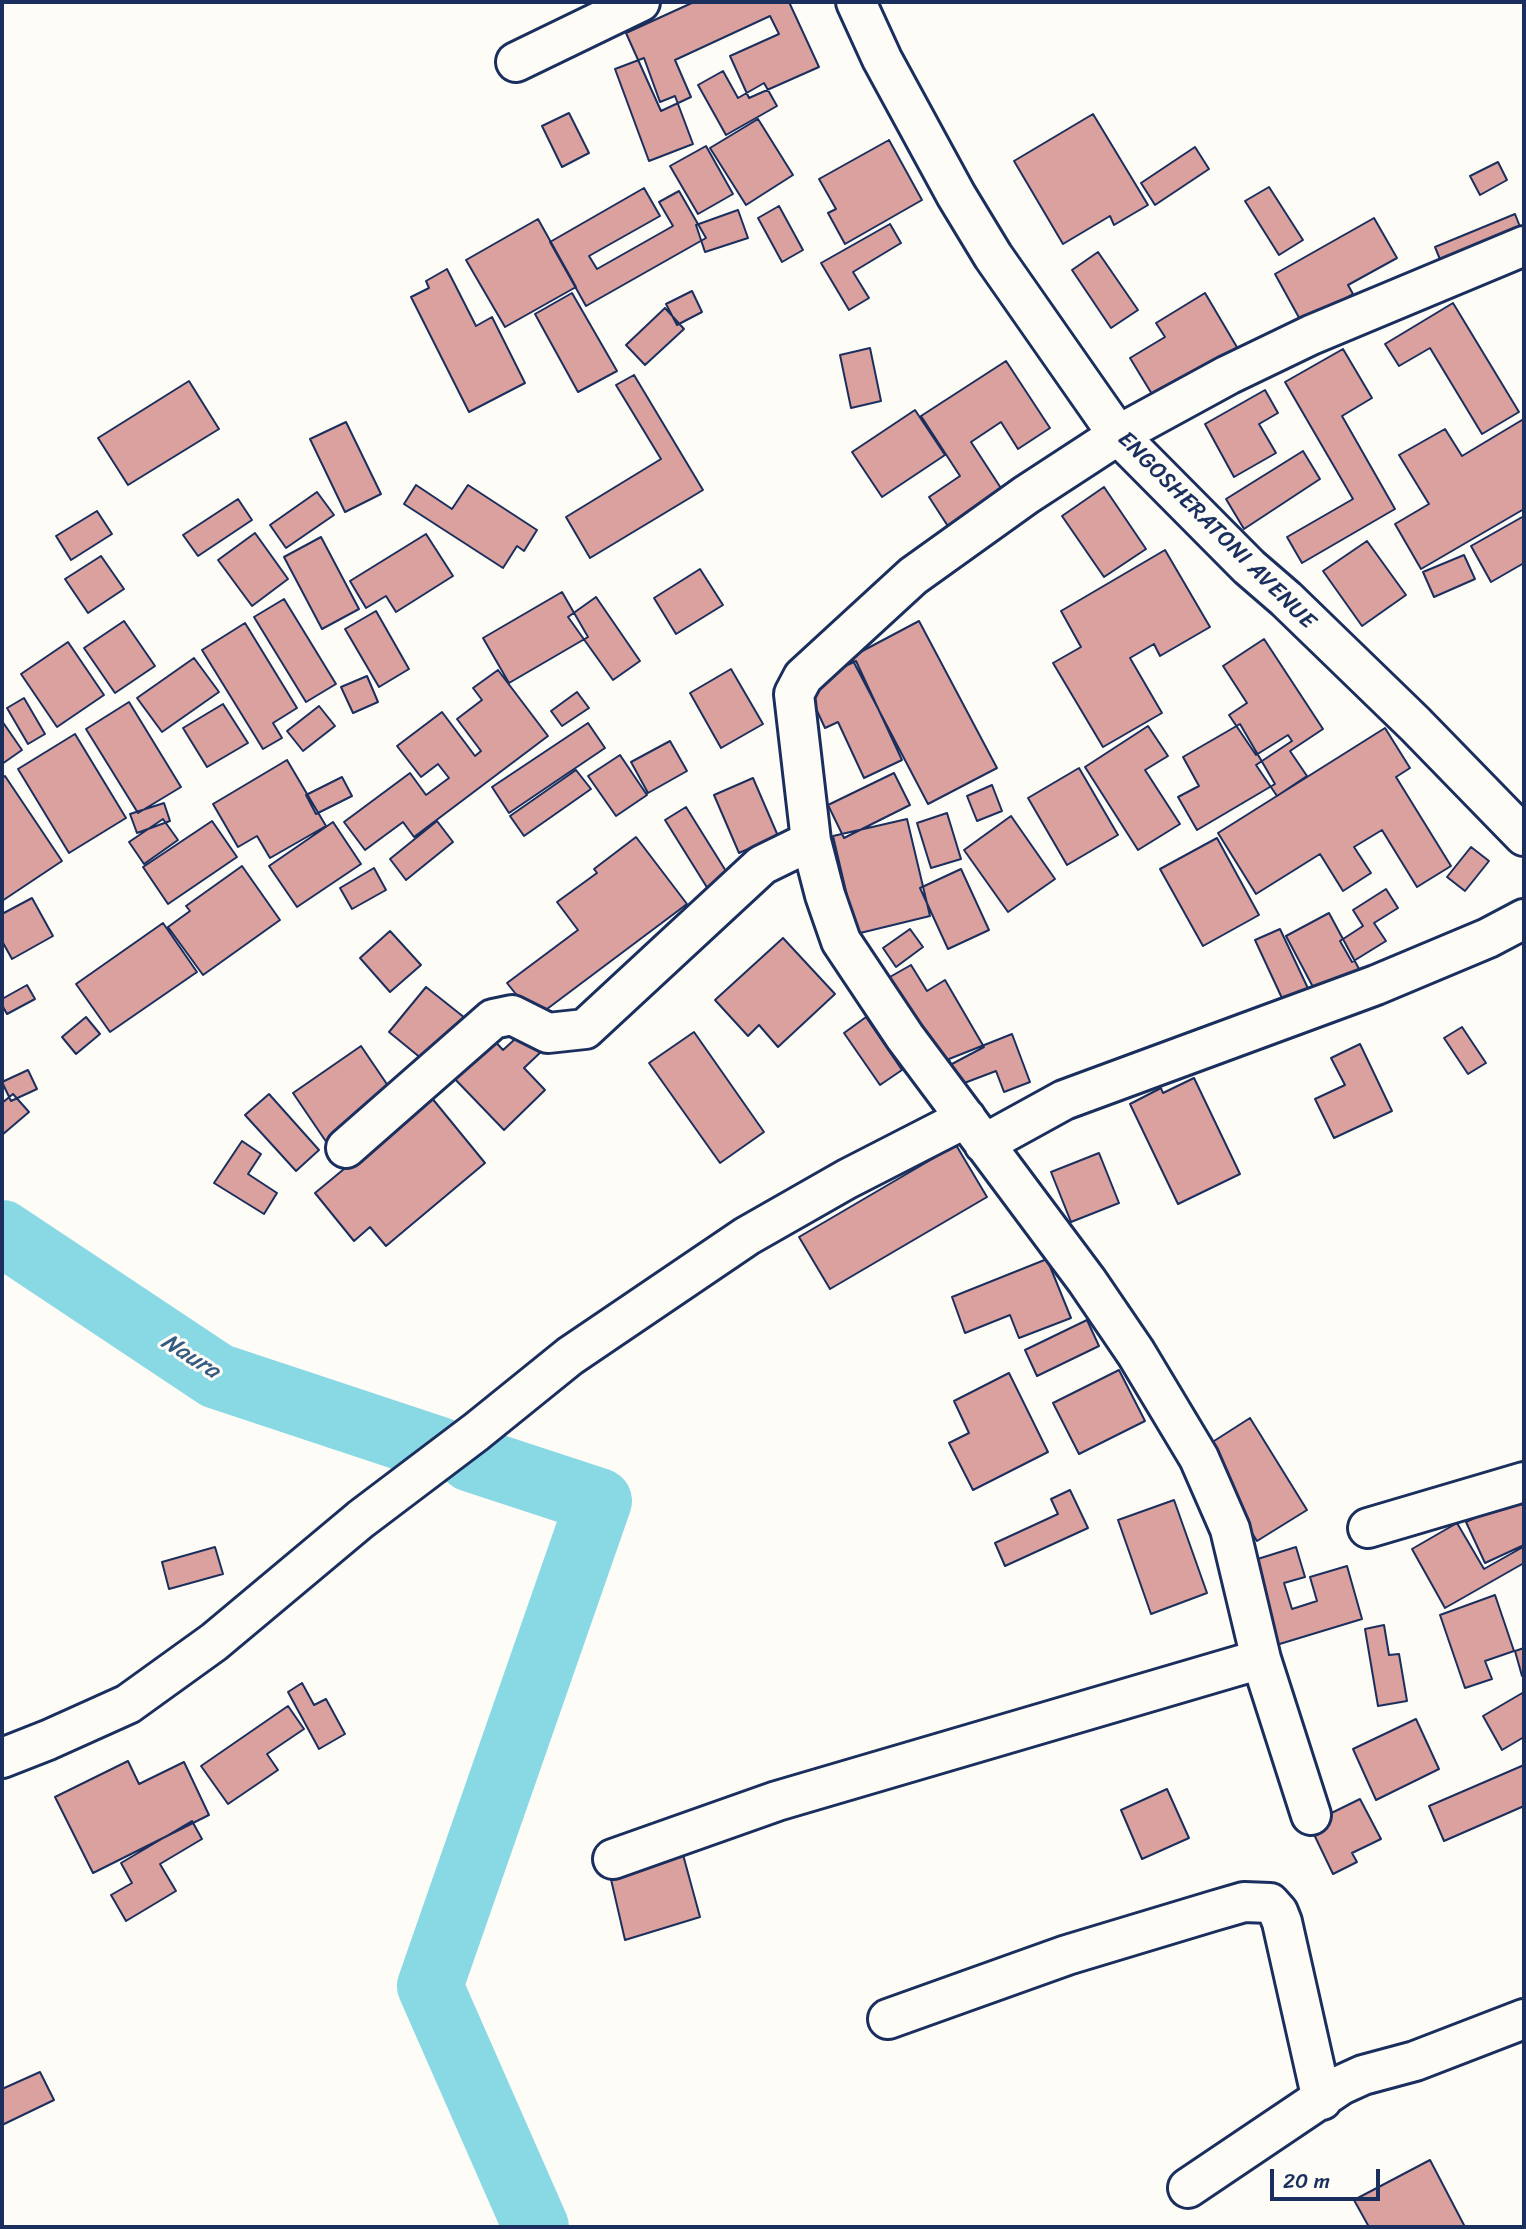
<!DOCTYPE html>
<html>
<head>
<meta charset="utf-8">
<style>
	body { margin:0 }
	#map { position:relative; width:1526px; height:2229px; overflow:hidden; background:#fdfcf7; font-family:Sriracha,sans-serif }
	canvas { display:block }
	.frame { position:absolute; inset:0; border:4px solid #1b2f5e; pointer-events:none }
	.scale { position:absolute; left:1270px; top:2169px; width:110px; height:32px; box-sizing:border-box; border:4px solid #1b2f5e; border-top:0; padding-left:9px; font-size:21px; line-height:24px; white-space:nowrap; color:#1b2f5e; -webkit-text-stroke:5px #fdfcf7; paint-order:stroke }
</style>
</head>
<body>
<div id="map">
<canvas width="1526" height="2229"></canvas>
<div class="frame"></div>
<div class="scale">20 m</div>
</div>
<script>
const context = document.querySelector('canvas').getContext('2d');
context.lineJoin = 'round';
function poly(rows) {
  const path = new Path2D();
  for (const r of rows) {
    path.moveTo(r[0], r[1]);
    for (let i = 2; i < r.length; i += 2) path.lineTo(r[i], r[i + 1]);
  }
  return path;
}
function trace(path, color, width, dash) {
  context.strokeStyle = color;
  context.lineWidth = width;
  context.lineCap = dash ? 'butt' : 'round';
  context.setLineDash(dash || []);
  context.stroke(path);
}
function paint(path, color) {
  context.fillStyle = color;
  context.fill(path, 'evenodd');
}
function label(font, color, halo, rows, align = 'center') {
  context.font = font + ' Sriracha,sans-serif';
  context.lineWidth = 6;
  context.setLineDash([]);
  context.textBaseline = 'middle';
  context.strokeStyle = halo;
  context.fillStyle = color;
  for (const [text, x, y, turn = 0] of rows) {
    context.save();
    context.translate(x, y);
    context.rotate((+turn || 0) * Math.PI / 180);
    context.textAlign = isNaN(turn) ? turn : align;
    if (halo) context.strokeText(text, 0, 0);
    context.fillText(text, 0, 0);
    context.restore();
  }
}
trace(poly([
	[2,1233,217,1376,440,1450],
	[471,1459,599,1501,430,1986,536,2227]
]), '#89d9e5', 66);
const building = poly([
	[694,2,789,2,819,67,749,98,730,56,779,34,770,16,675,60,691,97,661,111,626,33,694,2],
	[644,58,660,102,675,96,693,144,649,161,615,69,644,58],
	[723,71,738,98,764,83,777,106,726,135,698,85,723,71],
	[569,113,589,153,562,167,542,126,569,113],
	[1093,114,1148,205,1114,225,1110,216,1063,244,1014,161,1093,114],
	[758,119,793,175,746,205,710,148,758,119],
	[889,140,922,200,845,244,828,213,836,209,819,179,889,140],
	[706,146,733,194,698,214,670,166,706,146],
	[1195,147,1209,169,1155,205,1141,183,1195,147],
	[1498,162,1507,180,1480,195,1470,176,1498,162],
	[1269,187,1303,240,1279,255,1245,201,1269,187],
	[644,188,660,216,589,256,597,269,673,226,659,202,679,191,706,238,586,306,550,242,644,188],
	[779,206,803,250,782,262,758,218,779,206],
	[738,210,748,238,705,252,696,225,738,210],
	[1515,214,1524,237,1446,274,1435,247,1515,214],
	[1374,218,1397,258,1348,285,1353,294,1302,323,1275,274,1374,218],
	[538,219,576,287,505,327,466,260,538,219],
	[890,224,901,243,853,272,869,298,849,310,821,263,890,224],
	[1098,252,1138,310,1111,328,1072,270,1098,252],
	[447,269,476,326,492,317,525,383,469,412,411,297,429,288,426,281,447,269],
	[692,291,702,312,677,325,666,304,692,291],
	[572,293,617,371,578,392,535,314,572,293],
	[1205,293,1241,354,1158,404,1130,358,1165,337,1156,323,1205,293],
	[1453,303,1519,412,1482,434,1430,348,1399,366,1385,344,1453,303],
	[665,308,684,329,645,365,626,345,665,308],
	[870,348,881,401,851,408,840,355,870,348],
	[1343,349,1372,398,1342,416,1395,509,1302,563,1287,537,1353,499,1285,382,1343,349],
	[1006,361,1050,428,1018,449,1001,422,971,442,1010,502,955,537,929,497,960,476,921,416,1006,361],
	[634,375,703,490,590,558,566,517,661,459,616,385,634,375],
	[189,381,219,429,128,485,98,438,189,381],
	[1265,390,1278,413,1259,424,1276,453,1234,477,1205,424,1265,390],
	[915,410,945,455,882,497,852,452,915,410],
	[1522,420,1524,423,1524,509,1421,569,1395,524,1429,504,1399,455,1445,429,1462,456,1522,420],
	[346,422,381,494,345,512,310,439,346,422],
	[1303,451,1320,479,1244,529,1226,499,1303,451],
	[416,485,452,509,468,485,537,530,524,551,517,546,503,568,404,504,416,485],
	[1104,487,1146,549,1104,577,1062,516,1104,487],
	[317,492,334,515,286,548,270,525,317,492],
	[238,499,252,520,198,556,183,535,238,499],
	[97,511,112,534,71,560,56,536,97,511],
	[1524,516,1524,563,1491,582,1471,546,1524,516],
	[255,533,288,579,252,606,218,560,255,533],
	[426,534,453,576,396,612,386,596,366,608,350,581,426,534],
	[321,537,359,609,322,629,284,557,321,537],
	[1367,541,1406,595,1362,626,1323,571,1367,541],
	[1165,550,1210,627,1160,656,1154,644,1130,658,1162,713,1103,747,1053,663,1081,647,1061,611,1165,550],
	[1464,555,1475,579,1434,597,1423,572,1464,555],
	[101,556,124,589,88,613,65,579,101,556],
	[700,569,723,605,676,634,654,598,700,569],
	[562,592,588,637,509,683,483,638,562,592],
	[596,597,640,661,613,680,568,617,596,597],
	[284,599,336,684,306,702,254,617,284,599],
	[376,611,409,669,379,687,345,629,376,611],
	[124,621,155,666,115,693,84,648,124,621],
	[919,621,997,768,928,804,851,657,919,621],
	[245,623,297,708,273,723,282,738,263,749,202,650,245,623],
	[1264,639,1323,729,1290,751,1307,776,1277,796,1256,765,1292,741,1288,735,1256,755,1229,715,1247,703,1223,666,1264,639],
	[68,642,104,695,57,727,21,674,68,642],
	[194,658,219,692,162,732,137,698,194,658],
	[856,661,902,760,864,778,838,722,825,728,805,685,856,661],
	[731,669,763,724,721,748,690,693,731,669],
	[498,670,548,736,414,837,403,822,365,850,344,822,410,773,426,795,449,778,438,764,421,777,397,746,442,712,475,756,481,751,457,719,482,700,473,688,498,670],
	[367,676,378,702,353,713,341,687,367,676],
	[577,692,589,708,562,726,551,711,577,692],
	[24,698,45,734,28,744,7,708,24,698],
	[129,702,181,787,138,813,86,729,129,702],
	[223,704,248,743,207,767,183,728,223,704],
	[319,706,335,726,303,751,287,731,319,706],
	[2,721,22,750,2,764,2,721],
	[588,723,605,748,509,813,492,787,588,723],
	[1240,724,1275,784,1197,830,1178,797,1199,786,1183,757,1240,724],
	[1148,726,1168,756,1145,770,1180,824,1138,850,1085,767,1148,726],
	[1385,728,1410,768,1396,777,1451,866,1417,887,1382,830,1354,847,1371,873,1343,891,1320,854,1256,894,1218,833,1385,728],
	[75,734,126,818,69,853,18,769,75,734],
	[670,741,687,771,648,793,631,762,670,741],
	[620,755,647,795,616,816,588,776,620,755],
	[287,760,326,826,270,858,257,836,238,847,213,804,287,760],
	[1079,768,1118,835,1067,865,1028,798,1079,768],
	[576,770,591,789,524,836,510,816,576,770],
	[894,773,910,805,844,838,828,805,894,773],
	[5,776,62,861,2,901,2,778,5,776],
	[342,777,352,796,316,814,306,795,342,777],
	[753,778,778,836,739,853,714,795,753,778],
	[992,785,1002,811,977,821,967,796,992,785],
	[164,803,170,821,137,833,130,814,164,803],
	[686,807,729,876,708,889,665,820,686,807],
	[947,813,961,859,931,868,917,823,947,813],
	[1011,816,1055,879,1008,912,964,850,1011,816],
	[163,819,178,840,144,864,129,842,163,819],
	[907,819,930,916,856,934,833,836,907,819],
	[212,821,237,857,168,904,143,867,212,821],
	[437,821,453,842,406,880,390,859,437,821],
	[333,822,361,864,297,907,269,866,333,822],
	[636,837,687,904,535,1018,507,983,578,930,557,902,597,873,594,869,636,837],
	[1217,838,1259,915,1203,946,1160,869,1217,838],
	[1471,847,1489,861,1465,891,1447,877,1471,847],
	[242,866,280,920,203,975,168,927,190,911,186,906,242,866],
	[374,868,386,890,352,909,340,888,374,868],
	[961,869,989,930,948,949,920,888,961,869],
	[1386,889,1398,908,1374,923,1386,941,1352,962,1340,941,1363,926,1353,910,1386,889],
	[32,898,53,936,12,959,2,941,2,914,32,898],
	[1329,913,1365,980,1322,1004,1286,936,1329,913],
	[163,923,197,972,110,1032,76,984,163,923],
	[910,929,923,947,896,967,883,948,910,929],
	[1280,929,1313,999,1288,1011,1255,940,1280,929],
	[390,931,421,965,390,992,360,958,390,931],
	[783,938,835,994,778,1047,759,1025,748,1036,715,1000,783,938],
	[911,965,927,991,945,980,984,1047,935,1073,881,982,911,965],
	[27,985,35,999,7,1014,2,1005,2,999,27,985],
	[426,987,470,1022,433,1068,389,1032,426,987],
	[86,1017,100,1034,76,1054,62,1037,86,1017],
	[866,1017,902,1070,880,1085,844,1033,866,1017],
	[1462,1027,1486,1063,1468,1074,1444,1038,1462,1027],
	[526,1029,544,1049,524,1068,545,1090,504,1130,451,1075,491,1037,503,1050,526,1029],
	[694,1032,764,1132,720,1163,649,1063,694,1032],
	[1012,1034,1030,1082,1004,1092,996,1071,959,1085,949,1059,1012,1034],
	[1360,1044,1392,1111,1334,1138,1315,1099,1345,1085,1331,1058,1360,1044],
	[361,1046,395,1096,327,1143,293,1093,361,1046],
	[28,1070,37,1089,11,1101,2,1082,28,1070],
	[1194,1078,1240,1174,1178,1204,1130,1104,1161,1088,1163,1093,1194,1078],
	[13,1094,29,1112,2,1135,2,1103,13,1094],
	[269,1094,319,1150,296,1171,245,1115,269,1094],
	[431,1097,485,1163,386,1246,370,1227,354,1241,315,1193,431,1097],
	[242,1141,261,1154,248,1174,277,1193,264,1214,214,1183,242,1141],
	[956,1145,987,1197,830,1289,799,1237,956,1145],
	[1099,1153,1119,1203,1071,1222,1051,1172,1099,1153],
	[1047,1259,1071,1318,1019,1338,1010,1315,965,1333,952,1297,1047,1259],
	[1087,1320,1099,1346,1037,1376,1025,1350,1087,1320],
	[1119,1370,1145,1421,1079,1454,1053,1403,1119,1370],
	[1009,1373,1048,1452,973,1490,949,1443,969,1433,954,1401,1009,1373],
	[1250,1418,1307,1510,1257,1541,1200,1450,1250,1418],
	[1070,1490,1088,1528,1005,1566,995,1543,1058,1514,1051,1499,1070,1490],
	[1519,1497,1524,1508,1524,1545,1485,1563,1466,1522,1519,1497],
	[1174,1500,1207,1593,1151,1614,1118,1520,1174,1500],
	[1457,1523,1484,1569,1523,1547,1524,1563,1445,1608,1412,1549,1457,1523],
	[215,1547,223,1574,169,1589,162,1562,215,1547],
	[1296,1547,1305,1577,1284,1583,1292,1609,1317,1601,1310,1577,1347,1566,1362,1619,1273,1646,1248,1562,1296,1547],
	[1495,1595,1514,1651,1485,1661,1492,1679,1465,1688,1440,1615,1495,1595],
	[1384,1625,1389,1655,1399,1654,1407,1701,1378,1706,1365,1629,1384,1625],
	[1524,1648,1524,1676,1522,1676,1515,1651,1524,1648],
	[302,1683,314,1705,326,1699,345,1734,319,1749,288,1692,302,1683],
	[1524,1692,1524,1737,1502,1750,1483,1716,1524,1692],
	[288,1706,304,1729,267,1754,278,1770,228,1804,201,1766,288,1706],
	[1416,1719,1439,1769,1376,1800,1353,1749,1416,1719],
	[128,1761,139,1784,184,1762,209,1815,93,1873,55,1797,128,1761],
	[1524,1765,1524,1806,1444,1841,1429,1806,1524,1765],
	[1167,1789,1189,1838,1142,1859,1121,1810,1167,1789],
	[1360,1799,1381,1839,1352,1853,1357,1862,1333,1874,1309,1824,1360,1799],
	[192,1821,202,1839,160,1864,176,1891,126,1921,111,1895,132,1883,121,1863,192,1821],
	[682,1851,700,1917,625,1940,610,1875,682,1851],
	[40,2072,54,2100,2,2125,2,2089,40,2072],
	[1430,2160,1465,2227,1369,2227,1354,2200,1430,2160]
]);
paint(building, '#dba19f');
trace(building, '#1b2f5e', 2);
const minor = poly([
	[516,62,640,2],
	[984,1144,1064,1100,1376,985,1488,938,1524,919],
	[346,1148,493,1019,512,1015,548,1033,585,1029,762,865,811,841],
	[1368,1528,1524,1482],
	[2,1758,48,1740,128,1704,214,1642,361,1519,476,1432,570,1356,747,1236,847,1179,966,1118],
	[1311,1815,1261,1659,1230,1529,1199,1458,1136,1353,1087,1281,905,1037,841,941,825,895,811,841,794,694,803,677,913,576,1026,495,1118,435,1228,375,1311,335,1524,246],
	[613,1859,777,1801,1261,1659],
	[888,2019,1067,1955,1213,1911,1244,1902,1270,1903,1278,1912,1282,1922,1322,2100],
	[1188,2188,1341,2085,1363,2075,1415,2061,1524,2019]
]);
const tertiary = poly([
	[856,2,882,59,956,195,993,256,1118,435,1249,567,1286,599,1415,724,1524,836]
]);
trace(minor, '#1b2f5e', 44);
trace(tertiary, '#1b2f5e', 44);
trace(minor, '#fdfcf7', 38);
trace(tertiary, '#fdfcf7', 38);
label('23px', '#1b2f5e', '#fdfcf7', [
	["ENGOSHERATONI AVENUE",1216,531,45]
]);
label('italic 24px', '#365a80', '#fdfcf7', [
	["Naura",190,1357,32]
]);
</script>
</body>
</html>
